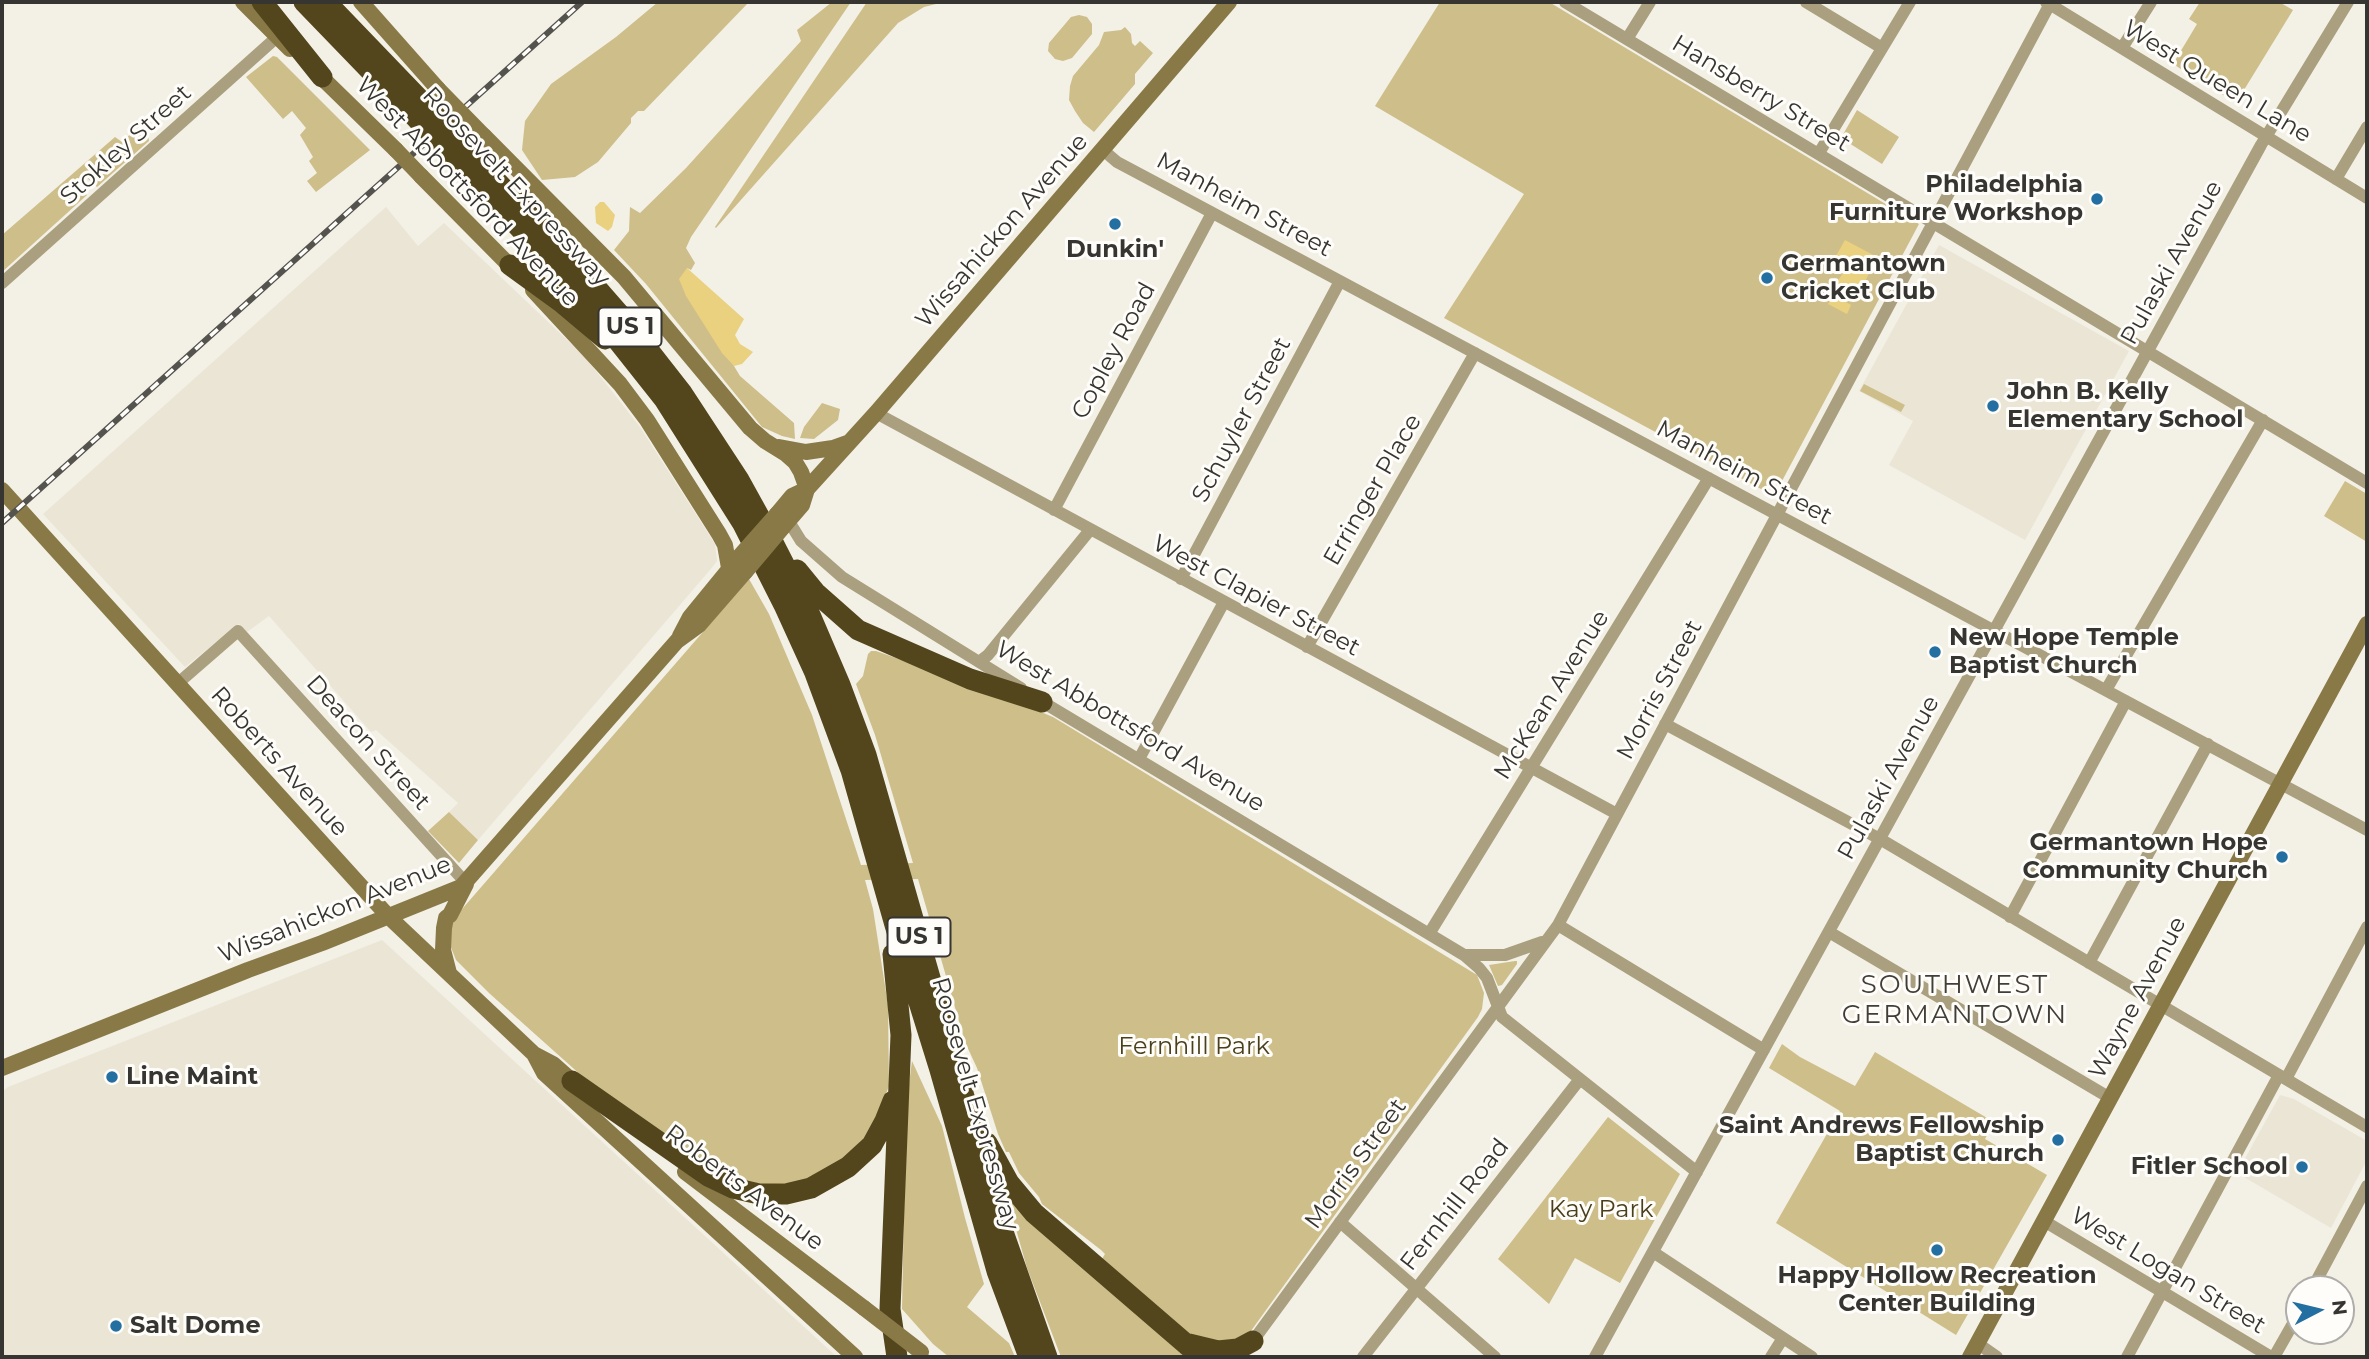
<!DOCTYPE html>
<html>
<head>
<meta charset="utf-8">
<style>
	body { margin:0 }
	#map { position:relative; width:2369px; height:1359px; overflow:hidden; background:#f3f0e6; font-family:Montserrat,sans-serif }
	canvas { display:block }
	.frame { position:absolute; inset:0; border:4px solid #363531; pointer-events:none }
	.north { position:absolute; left:2285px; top:1275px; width:70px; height:70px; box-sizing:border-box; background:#fffdf9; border:2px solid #afada9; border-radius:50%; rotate:83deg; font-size:19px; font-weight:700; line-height:28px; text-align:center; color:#363531 }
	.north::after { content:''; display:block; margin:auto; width:24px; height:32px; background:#246fa2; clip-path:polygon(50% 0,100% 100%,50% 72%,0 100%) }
</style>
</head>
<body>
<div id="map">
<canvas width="2369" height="1359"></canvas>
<div class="frame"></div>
<div class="north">N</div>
</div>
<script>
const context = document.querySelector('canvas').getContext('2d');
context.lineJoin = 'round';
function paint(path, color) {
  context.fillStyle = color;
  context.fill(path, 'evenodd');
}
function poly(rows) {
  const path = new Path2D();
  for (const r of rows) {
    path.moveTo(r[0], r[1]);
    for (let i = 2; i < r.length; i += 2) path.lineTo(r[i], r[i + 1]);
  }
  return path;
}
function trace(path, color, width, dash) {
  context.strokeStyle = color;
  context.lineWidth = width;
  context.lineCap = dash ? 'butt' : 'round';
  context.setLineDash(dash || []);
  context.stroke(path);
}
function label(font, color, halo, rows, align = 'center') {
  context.font = font + ' Montserrat,sans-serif';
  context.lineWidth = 6;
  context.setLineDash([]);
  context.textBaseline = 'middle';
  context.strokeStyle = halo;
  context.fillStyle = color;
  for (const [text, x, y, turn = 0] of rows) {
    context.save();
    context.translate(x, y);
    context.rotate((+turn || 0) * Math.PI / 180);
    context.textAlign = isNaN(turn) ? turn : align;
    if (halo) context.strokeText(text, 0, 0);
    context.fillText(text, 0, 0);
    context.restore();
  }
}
paint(poly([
	[386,207,418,246,444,223,585,357,640,427,715,544,717,561,710,570,478,840,449,812,458,803,376,730,371,732,269,616,247,632,239,624,185,667,43,514],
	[1939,245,2129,351,2025,540,1889,465,1913,421,1859,391],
	[382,940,837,1357,2,1357,2,1092,8,1087],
	[2280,1095,2294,1099,2367,1141,2367,1160,2331,1228,2237,1173]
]), '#ebe5d5');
paint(poly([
	[658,2,749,2,644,111,638,111,631,118,631,123,598,162,575,177,542,180,522,150,525,121,551,84,616,37],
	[832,2,851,2,691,237,686,248,695,263,691,270,687,268,734,366,740,376,794,423,795,439,782,436,762,427,646,284,614,250,629,231,630,207,640,213,686,168,801,41,797,30],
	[867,2,944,2,924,7,898,23,716,228,715,227],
	[1440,2,1549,2,1919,224,1774,496,1444,318,1524,194,1375,106],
	[2200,2,2279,2,2293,10,2236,103,2173,64,2197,24,2189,19],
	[1079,15,1087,17,1092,24,1092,34,1072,58,1063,61,1055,59,1048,51,1049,43,1071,17],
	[1125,27,1131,34,1132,43,1135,46,1140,41,1153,53,1135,74,1135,84,1094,132,1083,123,1075,111,1069,100,1070,86,1073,76,1099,45,1104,32,1121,30],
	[273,56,277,57,370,150,316,192,307,181,317,173,309,161,313,157,300,135,306,128,292,111,283,119,246,77],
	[1857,110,1899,137,1882,164,1841,138],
	[139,126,148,135,149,141,97,187,85,176,78,184,87,195,2,272,2,235,115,137,122,142],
	[1864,384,1905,405,1901,412,1860,391],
	[822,403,840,409,838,420,814,439,800,438,804,427],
	[2345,481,2367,494,2367,542,2324,516],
	[749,579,769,614,812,715,861,865,913,863,875,735,856,684,863,676,868,654,871,651,876,651,990,691,1053,717,1477,975,1484,993,1482,1009,1478,1017,1248,1335,1232,1344,1196,1340,1102,1259,1105,1254,1101,1250,1042,1204,1039,1197,1019,1173,1009,1152,1006,1152,998,1134,977,1068,965,1042,918,879,865,880,873,909,888,1005,889,1086,867,1142,812,1183,737,1185,592,1085,489,993,456,960,450,945,451,928,456,916],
	[449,812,478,840,459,863,428,831],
	[1515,961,1517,961,1517,964,1502,985,1498,986,1489,965],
	[1782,1044,1800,1057,1855,1086,1875,1052,1994,1122,1985,1139,2047,1175,1956,1335,1776,1223,1840,1111,1769,1068],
	[912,1061,942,1126,965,1218,984,1284,967,1307,1009,1343,1015,1357,949,1357,933,1344,902,1309,906,1107],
	[1608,1117,1680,1174,1620,1283,1575,1258,1549,1304,1498,1259],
	[1006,1194,1189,1357,1061,1357,1027,1268]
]), '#cebe8a');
paint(poly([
	[600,202,604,202,615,215,612,227,608,231,596,223,595,207],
	[1845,240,1877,257,1859,294,1837,282,1849,264,1836,256],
	[687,268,744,319,735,335,740,344,753,352,742,364,734,366,722,353,686,296,679,279],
	[1833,295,1851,305,1847,314,1828,304]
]), '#ead180');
trace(poly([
	[1565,2,2367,483],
	[1806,2,1882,48],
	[2046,2,2367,198],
	[1627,39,1650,2],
	[2122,48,2151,2],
	[1103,150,1117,162,1164,187,2367,830],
	[1819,153,1910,2],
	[2336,179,2367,127],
	[2,283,277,37],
	[876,413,1617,814],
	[1054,510,1212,213],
	[788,520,801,541,842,577,1021,688],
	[1181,579,1340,281],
	[1307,647,1475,353],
	[979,662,988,655,1090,530],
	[177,684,238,631,466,883],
	[2106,690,2263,420],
	[1036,698,1464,955,1479,968,1487,978,1502,1017,1697,1172],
	[1665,724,1880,839,2367,1127],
	[1139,759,1224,602],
	[2010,917,2126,701],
	[1558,925,1764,1050],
	[1829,932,2110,1098],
	[1429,934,1709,478],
	[1465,955,1505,955,1542,942],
	[2089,963,2208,744],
	[2286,1079,2367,927],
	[2044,1221,2271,1357],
	[1340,1222,1495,1357],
	[1653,1252,1812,1357],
	[2312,1289,2367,1186],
	[1977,1343,1997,1357],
	[1250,1345,1558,925,2051,2],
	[1363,1357,1580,1079],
	[1595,1357,2261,145,2348,2],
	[1771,1357,1783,1338],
	[2127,1357,2279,1075],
	[2274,1357,2299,1313]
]), '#aaa07f', 12);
trace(poly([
	[243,2,290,49],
	[361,2,438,89],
	[315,71,396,150],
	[484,136,624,277,750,428,765,441,786,454,795,462,801,472,807,489],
	[421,176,515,271],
	[533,290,620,384,647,420,719,534,725,545,729,568],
	[779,447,806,452,833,448,847,443],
	[2,490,389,917,534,1054,553,1064,580,1088],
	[777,514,792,496,807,489,876,413,1229,2],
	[783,527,802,505,807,489],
	[680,636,690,617,735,562],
	[449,973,443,950,444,928,446,918,450,915,466,884],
	[534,1054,544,1073,855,1357],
	[2,1068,248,970,322,943,461,887,677,641,699,625,745,572],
	[685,1172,864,1308],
	[1970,1357,2367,624]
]), '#887947', 16);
trace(poly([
	[262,2,322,77],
	[304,2,418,120],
	[326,2,427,107],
	[466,149,579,268,628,324,682,393,739,480,765,527,810,615,840,685,866,755,1002,1229,1047,1357],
	[454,157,580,293,664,399,743,524,784,605,815,673,851,770,895,925,940,1070,997,1271,1029,1357],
	[510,265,561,302,605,339],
	[797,570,815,592,858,630,970,679,1042,702],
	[893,954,901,1035,890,1309,897,1357],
	[572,1081,708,1176,733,1188,759,1194,786,1194,811,1188,848,1167,872,1145,885,1121,893,1101],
	[987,1143,1009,1183,1034,1213,1201,1357],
	[1189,1344,1218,1351,1238,1349,1253,1341]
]), '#53461c', 21);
const rail = poly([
	[2,523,582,2]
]);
trace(rail, '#55534e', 6);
trace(rail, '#fffdf9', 3.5, [10]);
trace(poly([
	[438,89,484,136],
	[396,150,421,176],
	[738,558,777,514],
	[745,572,783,527],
	[864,1308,921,1352]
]), '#887947', 16);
trace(poly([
	[427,107,466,149],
	[418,120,454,157]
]), '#53461c', 21);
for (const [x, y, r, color] of [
	[2097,199,7,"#246fa2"],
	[1115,224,7,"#246fa2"],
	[1767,278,7,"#246fa2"],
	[1993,406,7,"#246fa2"],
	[1935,652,7,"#246fa2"],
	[2282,857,7,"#246fa2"],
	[112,1077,7,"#246fa2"],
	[2058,1140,7,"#246fa2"],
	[2302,1167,7,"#246fa2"],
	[1937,1250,7,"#246fa2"],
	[116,1326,7,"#246fa2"]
]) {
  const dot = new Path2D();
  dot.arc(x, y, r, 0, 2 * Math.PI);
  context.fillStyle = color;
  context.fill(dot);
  trace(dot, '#fffdf9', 2.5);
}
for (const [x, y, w] of [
	[630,327,63],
	[919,937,63]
]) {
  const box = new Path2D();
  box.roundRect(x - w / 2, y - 19.5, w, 39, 5);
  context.fillStyle = '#fffdf9';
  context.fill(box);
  trace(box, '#363531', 2);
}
label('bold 23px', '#363531', null, [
	["US 1",630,327],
	["US 1",919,937]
]);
label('24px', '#363531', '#fffdf9', [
	["West Queen Lane",2217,82,31],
	["Hansberry Street",1761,94,31],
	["Stokley Street",126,145,-42],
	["Roosevelt Expressway",516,187,47],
	["West Abbottsford Avenue",467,192,46],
	["Manheim Street",1244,205,28],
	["Wissahickon Avenue",1002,231,-49],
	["Pulaski Avenue",2172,263,-61],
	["Copley Road",1114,351,-62],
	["Schuyler Street",1242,420,-62],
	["Manheim Street",1744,473,28],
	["Erringer Place",1373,490,-60],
	["West Clapier Street",1256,596,28],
	["Morris Street",1660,690,-62],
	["McKean Avenue",1552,695,-58],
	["West Abbottsford Avenue",1130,727,31],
	["Deacon Street",368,743,48],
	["Roberts Avenue",279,762,48],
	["Pulaski Avenue",1889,778,-61],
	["Wissahickon Avenue",335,910,-22],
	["Wayne Avenue",2138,998,-62],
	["Roosevelt Expressway",975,1104,74],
	["Morris Street",1356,1164,-54],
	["Roberts Avenue",744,1188,37],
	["Fernhill Road",1455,1205,-52],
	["West Logan Street",2168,1271,31]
]);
label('bold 24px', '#363531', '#fffdf9', [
	["Philadelphia",2083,185,"right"],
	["Furniture Workshop",2083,213,"right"],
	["Dunkin'",1115,250,"center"],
	["Germantown",1781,264],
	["Cricket Club",1781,292],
	["John B. Kelly",2007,392],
	["Elementary School",2007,420],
	["New Hope Temple",1949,638],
	["Baptist Church",1949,666],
	["Germantown Hope",2268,843,"right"],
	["Community Church",2268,871,"right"],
	["Line Maint",126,1077],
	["Saint Andrews Fellowship",2044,1126,"right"],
	["Baptist Church",2044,1154,"right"],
	["Fitler School",2288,1167,"right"],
	["Happy Hollow Recreation",1937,1276,"center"],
	["Center Building",1937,1304,"center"],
	["Salt Dome",130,1326]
], 'left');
label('24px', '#493f1c', '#fffdf9', [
	["Fernhill Park",1194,1047],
	["Kay Park",1601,1210]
]);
context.letterSpacing = '2px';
label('26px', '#413e37', '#fffdf9', [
	["SOUTHWEST",1955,985],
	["GERMANTOWN",1955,1015]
]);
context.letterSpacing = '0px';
</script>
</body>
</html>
